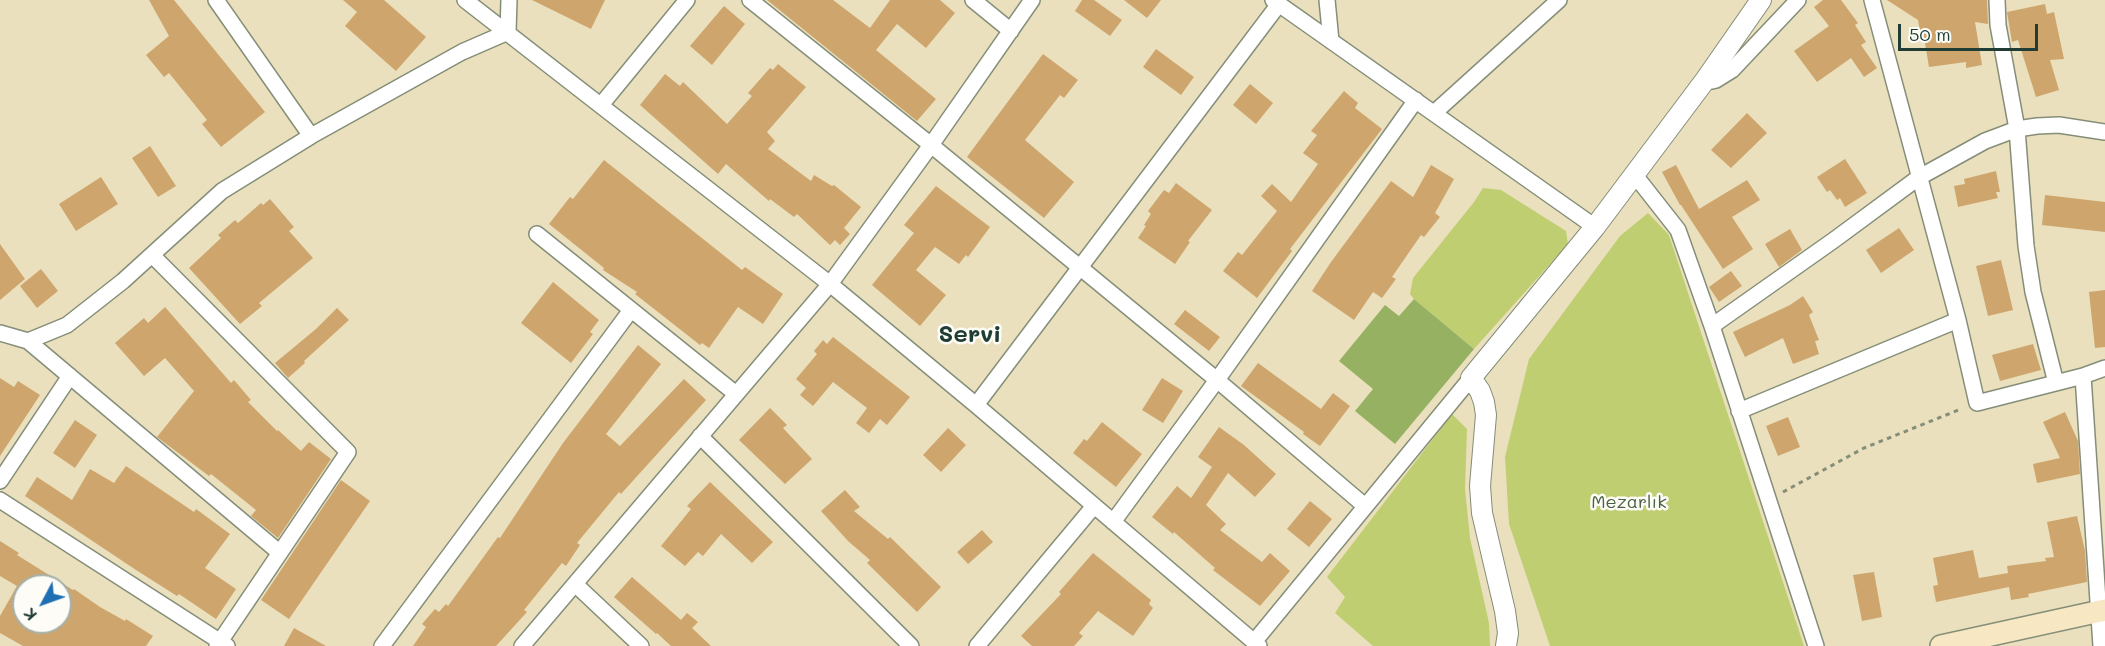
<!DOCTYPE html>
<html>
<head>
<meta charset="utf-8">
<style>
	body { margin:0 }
	#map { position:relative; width:2105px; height:646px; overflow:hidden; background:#eae0bd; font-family:Mali,sans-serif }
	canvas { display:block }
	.north { position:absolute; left:12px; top:574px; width:60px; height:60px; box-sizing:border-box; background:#fdfcf7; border:2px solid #a4b0a9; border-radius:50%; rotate:229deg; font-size:16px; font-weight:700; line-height:24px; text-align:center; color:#1f3d34 }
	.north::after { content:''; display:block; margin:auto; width:21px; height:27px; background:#1f6fb2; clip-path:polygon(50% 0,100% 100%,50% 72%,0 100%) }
	.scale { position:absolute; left:1898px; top:24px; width:140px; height:27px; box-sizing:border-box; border:3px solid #1f3d34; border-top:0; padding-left:8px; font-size:18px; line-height:21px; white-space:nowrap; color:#1f3d34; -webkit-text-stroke:4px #fdfcf7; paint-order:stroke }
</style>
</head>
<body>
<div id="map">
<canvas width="2105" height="646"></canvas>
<div class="north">K</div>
<div class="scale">50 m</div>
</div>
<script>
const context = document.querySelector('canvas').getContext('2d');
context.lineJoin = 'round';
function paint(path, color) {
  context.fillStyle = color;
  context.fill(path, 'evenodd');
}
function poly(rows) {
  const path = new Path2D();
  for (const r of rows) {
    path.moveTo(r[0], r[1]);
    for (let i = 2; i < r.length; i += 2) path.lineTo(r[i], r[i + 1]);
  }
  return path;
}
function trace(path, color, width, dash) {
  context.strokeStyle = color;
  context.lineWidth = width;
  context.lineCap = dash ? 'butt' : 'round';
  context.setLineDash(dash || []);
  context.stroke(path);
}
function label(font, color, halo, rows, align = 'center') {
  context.font = font + ' Mali,sans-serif';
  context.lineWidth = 5;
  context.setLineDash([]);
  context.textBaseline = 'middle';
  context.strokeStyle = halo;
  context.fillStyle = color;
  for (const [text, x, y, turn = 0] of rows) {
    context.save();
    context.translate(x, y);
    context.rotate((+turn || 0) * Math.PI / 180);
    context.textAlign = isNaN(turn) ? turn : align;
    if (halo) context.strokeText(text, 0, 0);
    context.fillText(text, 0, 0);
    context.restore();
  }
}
paint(poly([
	[1483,188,1501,190,1566,231,1568,244,1474,349,1414,299,1410,294,1413,278,1474,202],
	[1648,213,1669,235,1804,646,1550,646,1509,524,1505,457,1529,359,1620,236],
	[1452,414,1467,429,1465,489,1470,538,1489,623,1490,646,1373,646,1335,613,1345,597,1327,577]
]), '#bfce71');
paint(poly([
	[1414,299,1474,349,1395,444,1355,411,1373,389,1339,361,1385,305,1399,316]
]), '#97b163');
paint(poly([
	[149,0,174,0,265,112,221,147,202,124,207,120,169,73,164,77,146,55,169,36],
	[343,0,384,0,426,37,396,71,345,26,357,12],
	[532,0,605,0,591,29],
	[767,0,833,0,870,28,890,0,940,0,955,13,926,48,897,24,876,50,936,99,917,121],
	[1082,0,1094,0,1122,20,1110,36,1075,11],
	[1124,0,1161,0,1147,18],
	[1823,0,1841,0,1858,23,1855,25,1866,42,1861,45,1877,68,1864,77,1851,58,1817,82,1794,51,1829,26,1814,7],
	[1887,0,1987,0,1988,24,1975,22,1982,65,1966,68,1966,62,1929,67,1923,31,1920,31,1918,20],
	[2045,4,2047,14,2054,12,2064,59,2050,60,2059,90,2036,97,2018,40,2012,42,2007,12],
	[724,6,745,24,712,65,690,46],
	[1156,49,1194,77,1181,95,1143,67],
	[1043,54,1078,80,1064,98,1060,95,1025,140,1074,182,1044,218,967,157],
	[778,64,806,87,767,132,775,141,768,149,811,181,814,175,832,186,834,185,861,207,844,228,850,234,840,245,835,240,830,245,797,214,794,217,770,199,769,201,726,164,718,174,640,105,665,74,680,86,683,82,727,124,752,96,748,93,770,68,773,70],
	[1250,84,1273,103,1256,124,1233,105],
	[1344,91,1358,103,1355,108,1382,129,1290,249,1292,251,1257,298,1223,271,1238,252,1242,255,1277,211,1261,196,1272,184,1291,202,1318,164,1303,153,1317,135,1311,131],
	[1747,113,1767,133,1731,168,1711,150],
	[150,146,176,186,158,197,132,158],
	[1845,159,1867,193,1845,207,1840,198,1837,200,1830,190,1827,192,1817,177],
	[604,160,742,270,745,267,783,294,763,324,738,307,709,348,702,343,700,345,635,294,637,292,603,270,604,268,549,224,570,197,573,199],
	[1431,165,1454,179,1435,213,1440,217,1424,237,1421,235,1392,277,1396,279,1382,298,1373,292,1354,320,1312,291,1331,262,1391,181,1413,197],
	[1676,165,1699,209,1747,180,1760,200,1732,217,1753,249,1723,269,1681,205,1680,205,1662,172],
	[1996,171,2000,192,1996,192,1998,198,1958,207,1954,186,1965,184,1964,179],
	[101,177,118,204,76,231,59,204],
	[1176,183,1212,210,1188,241,1190,242,1175,264,1138,238,1146,226,1144,225,1151,214,1148,211,1164,190,1169,193],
	[936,186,990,227,968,257,966,255,959,264,935,247,916,270,946,295,920,326,872,285,914,233,904,225],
	[2045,195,2105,202,2105,232,2042,225],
	[270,199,294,227,289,231,313,258,259,303,262,306,240,324,189,268,221,238,218,235,235,220,238,223,261,203,263,205],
	[1899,228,1914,250,1881,273,1866,250],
	[1790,229,1802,250,1779,267,1765,244],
	[0,244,25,279,0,300],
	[2001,260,2013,310,1988,316,1976,266],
	[41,269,58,291,37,308,20,286],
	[1731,271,1742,286,1719,302,1709,287],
	[553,282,599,320,590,332,593,334,571,363,521,323],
	[2105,290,2105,347,2095,348,2089,292],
	[1803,296,1813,312,1809,315,1819,340,1815,341,1819,354,1793,364,1783,338,1745,357,1733,332,1790,305],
	[165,307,231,383,234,380,251,400,248,402,277,431,278,430,301,451,309,442,331,459,278,538,251,516,256,510,211,474,209,476,157,437,194,391,165,358,144,376,115,343,144,318,148,323],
	[337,308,349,320,304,361,305,363,288,378,275,363,316,329],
	[1185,310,1220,337,1209,351,1174,324],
	[833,337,910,397,887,425,880,419,869,433,856,423,867,408,833,382,813,406,800,395,806,388,796,379,817,354,814,351,823,340,827,344],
	[2033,344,2041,370,2000,381,1992,355],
	[638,345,661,364,606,434,620,446,684,379,706,400,621,494,619,492,577,543,580,545,566,566,562,563,524,610,527,612,496,646,413,646,426,627,422,624,435,609,439,612,446,604,448,606,498,537,500,538,563,443],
	[1258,363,1321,409,1333,393,1350,406,1320,446,1303,434,1304,432,1241,386],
	[0,378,14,387,18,381,40,395,0,456],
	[1162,378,1183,391,1163,423,1142,410],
	[770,408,787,425,783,428,812,459,785,484,739,440],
	[2065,412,2078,441,2080,474,2037,483,2033,464,2060,458,2043,422],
	[1788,417,1800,447,1778,456,1766,426],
	[75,420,97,435,75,468,53,453],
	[1102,422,1142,454,1116,487,1073,453,1084,439,1087,441],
	[1219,427,1244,445,1276,474,1255,497,1228,473,1206,505,1226,524,1220,530,1262,562,1270,553,1290,571,1260,606,1213,570,1215,568,1174,532,1173,534,1152,517,1177,486,1191,498,1212,467,1198,457],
	[948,428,966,445,941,472,923,455],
	[126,466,194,512,196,509,230,534,205,568,236,589,216,619,179,594,177,596,136,570,25,496,37,477,72,500,90,469,114,483],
	[341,480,370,501,289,619,261,600],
	[710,482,773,542,752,563,721,534,703,556,698,552,685,566,661,546,691,509,687,506],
	[845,490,860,507,854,511,888,539,890,537,941,587,917,612,867,563,870,560,848,541,821,511],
	[1310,501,1332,519,1309,547,1287,529],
	[2077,516,2085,551,2087,582,2028,594,2029,597,2011,600,2009,587,1936,602,1933,586,1938,585,1933,558,1973,550,1979,578,2008,573,2007,566,2046,561,2045,558,2054,557,2047,522],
	[982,530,993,542,968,564,957,552],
	[0,541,19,553,17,555,73,590,74,589,100,607,125,621,126,619,153,636,146,646,23,646,0,633,0,616,17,586,0,576],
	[24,586,60,586,60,622,24,622],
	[1093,553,1151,600,1149,604,1153,608,1133,636,1098,611,1079,633,1083,636,1074,646,1032,646,1021,636,1061,594,1059,592],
	[1874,572,1882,617,1862,621,1853,575],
	[632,577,681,620,687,613,698,622,692,628,711,646,671,646,657,633,656,634,614,597],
	[294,628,326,646,284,646]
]), '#cea56d');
const minor = poly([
	[216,0,311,136],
	[465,0,830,284,976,405,1259,646],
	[750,0,931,145,1217,380,1365,506],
	[973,0,1011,31],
	[1273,0,1595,227],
	[1327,0,1331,41],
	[1872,0,1958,320,1977,403,2083,376,2105,368],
	[1997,0,1998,25,2017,129,2026,246,2033,292,2056,383],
	[1706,79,1712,81,1716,80,1732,70,1798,0],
	[601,105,687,0],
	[1434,113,1559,0],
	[1634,174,1678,230,1712,326,1816,646],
	[537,234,736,394],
	[152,255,348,452,217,646],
	[1712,326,1834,240,1918,178,1985,141,2017,129,2037,126,2059,125,2105,132],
	[0,333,28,341,67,325,123,281,222,191,311,136,462,52,508,32,509,0],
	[28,341,280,553],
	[2083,376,2101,646],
	[976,405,1279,4],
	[1739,411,1958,320],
	[700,436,911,646],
	[0,481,70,376],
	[0,500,227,646],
	[1113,522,1217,380,1416,100],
	[575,584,641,646],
	[1254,642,1471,378],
	[382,646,631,310],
	[522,646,830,284,931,145,1032,0],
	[977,646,1094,506]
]);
const tertiary = poly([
	[1506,646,1508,633,1505,611,1482,513,1480,486,1486,415,1484,402,1480,391,1471,378,1595,227,1706,79,1761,0]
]);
const secondary = poly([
	[1941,646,2105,610]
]);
trace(minor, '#848e78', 18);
trace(tertiary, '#848e78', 22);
trace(secondary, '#848e78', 24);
trace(poly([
	[1783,492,1864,448,1961,409]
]), '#848e78', 3, [4.5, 4.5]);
trace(minor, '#fff', 15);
trace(tertiary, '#fff', 20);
trace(secondary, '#f7e8c3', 21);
label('18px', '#476143', '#fdfcf7', [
	["Mezarlık",1629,502]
]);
label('bold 24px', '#1f3d34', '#fdfcf7', [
	["Servi",970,335]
]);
</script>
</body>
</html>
